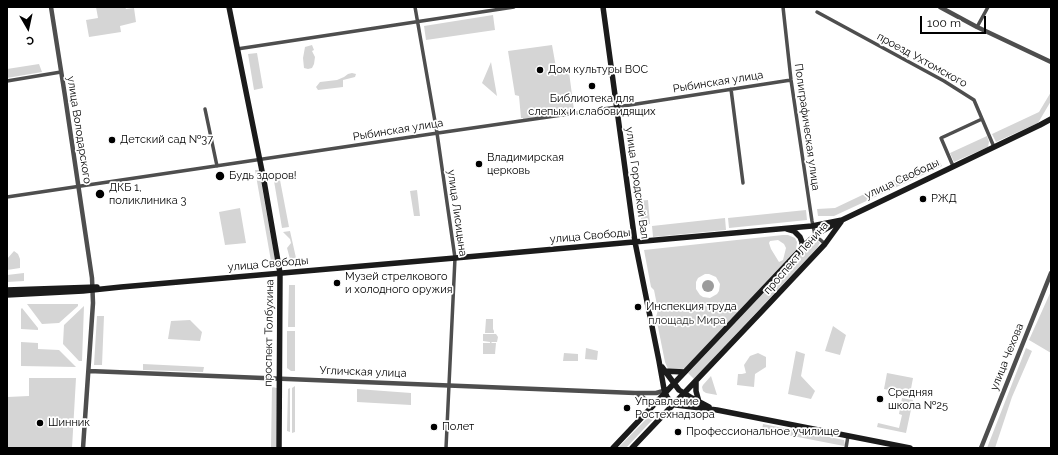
<!DOCTYPE html>
<html>
<head>
<meta charset="utf-8">
<style>
	body { margin:0 }
	#map { position:relative; width:1058px; height:455px; overflow:hidden; background:#fff; font-family:Raleway,sans-serif }
	canvas { display:block }
	.frame { position:absolute; inset:0; border:8px solid #000; pointer-events:none }
	.north { position:absolute; left:8px; top:8px; width:40px; height:40px; -webkit-text-stroke:3px #fff; paint-order:stroke; rotate:171deg; font-size:11px; font-weight:700; line-height:16px; text-align:center; color:#000 }
	.north::after { content:''; display:block; margin:auto; width:14px; height:18px; background:#000; clip-path:polygon(50% 0,100% 100%,50% 72%,0 100%) }
	.scale { position:absolute; left:920px; top:16px; width:66px; height:18px; box-sizing:border-box; border:2px solid #000; border-top:0; padding-left:5px; font-size:12px; line-height:14px; white-space:nowrap; color:#000; -webkit-text-stroke:3px #fff; paint-order:stroke }
</style>
</head>
<body>
<div id="map">
<canvas width="1058" height="455"></canvas>
<div class="frame"></div>
<div class="north">С</div>
<div class="scale">100 m</div>
</div>
<script>
const context = document.querySelector('canvas').getContext('2d');
context.lineJoin = 'round';
function paint(path, color) {
  context.fillStyle = color;
  context.fill(path, 'evenodd');
}
function poly(rows) {
  const path = new Path2D();
  for (const r of rows) {
    if (r.length === 3) {
      path.moveTo(r[0] + r[2], r[1]);
      path.arc(r[0], r[1], r[2], 0, 2 * Math.PI);
      continue;
    }
    path.moveTo(r[0], r[1]);
    for (let i = 2; i < r.length; i += 2) path.lineTo(r[i], r[i + 1]);
  }
  return path;
}
function trace(path, color, width, dash) {
  context.strokeStyle = color;
  context.lineWidth = width;
  context.lineCap = dash ? 'butt' : 'round';
  context.setLineDash(dash || []);
  context.stroke(path);
}
function label(font, color, halo, rows, align = 'center') {
  context.font = font + ' Raleway,sans-serif';
  context.lineWidth = 3.5;
  context.setLineDash([]);
  context.textBaseline = 'middle';
  context.strokeStyle = halo;
  context.fillStyle = color;
  for (const [text, x, y, turn = 0] of rows) {
    context.save();
    context.translate(x, y);
    context.rotate((+turn || 0) * Math.PI / 180);
    context.textAlign = isNaN(turn) ? turn : align;
    if (halo) context.strokeText(text, 0, 0);
    context.fillText(text, 0, 0);
    context.restore();
  }
}
paint(poly([
	[96,7,125,7,126,9,134,8,136,22,120,26,121,32,89,37,86,20,98,18],
	[493,15,495,30,426,40,424,26],
	[312,45,314,50,312,51,315,57,314,64,312,68,308,69,304,68,303,58,305,47],
	[552,45,557,73,569,72,574,110,572,110,573,112,548,115,548,114,541,115,541,117,523,119,523,118,521,118,519,96,515,95,508,51],
	[257,53,263,88,254,90,248,54],
	[491,62,497,96,482,83],
	[39,64,42,72,7,78,7,69],
	[352,73,356,74,355,77,343,80,343,87,318,90,316,87,320,82,337,80,344,77,348,74],
	[1051,92,1051,101,1038,123,996,142,992,134,1039,112],
	[987,136,989,142,988,147,954,162,950,153],
	[938,159,942,166,834,216,818,216,817,209,835,208],
	[255,170,259,170,275,260,271,261],
	[280,180,289,227,282,228,274,181],
	[417,190,420,216,414,216,410,191],
	[648,200,650,224,642,225,638,201],
	[240,208,246,243,225,245,219,212],
	[806,210,807,220,729,228,728,218],
	[725,218,726,230,653,237,652,226],
	[290,231,296,258,290,259,287,248,291,243,290,239,283,232],
	[783,235,788,235,795,238,797,242,796,250,685,368,681,370,668,369,665,362,656,317,658,310,654,290,651,287,644,250],
	[778,240,784,244,786,248,783,260,779,262,771,249,769,243,770,241],
	[705,274,709,274,716,277,720,284,719,291,717,294,710,298,703,297,700,295,696,289,696,282,698,278],
	[813,240,817,240,820,243,817,248,694,379,688,373],
	[14,251,18,254,20,259,20,268,7,270,7,259],
	[24,273,24,281,7,282,7,275],
	[289,285,295,285,295,327,288,327],
	[1051,291,1051,353,1029,340],
	[27,304,78,304,78,306,59,323,42,324],
	[84,306,82,361,79,361,63,344,64,325],
	[22,308,38,328,38,330,21,329,21,309],
	[97,316,104,316,102,365,94,365],
	[486,319,493,319,493,329,494,331,494,333,485,333],
	[190,320,202,332,200,341,168,339,171,321],
	[833,326,846,335,840,355,825,351],
	[287,331,295,331,295,371,291,371,287,368],
	[483,334,496,334,498,337,497,342,491,342,492,343,496,343,495,354,483,354,483,343,490,343,490,342,483,341],
	[21,342,38,343,38,349,59,350,76,367,21,366],
	[586,348,598,351,597,360,585,359],
	[1026,348,1032,351,1012,397,995,448,987,448],
	[796,351,805,354,801,376,815,391,811,399,788,394],
	[564,353,578,354,578,361,563,361],
	[758,353,766,357,766,367,755,374,754,387,737,385,738,374,742,374,746,373,744,365,750,356],
	[143,364,204,367,203,372,143,370],
	[887,373,913,378,910,394,884,389],
	[711,376,717,395,706,393,703,391,702,387,703,385],
	[29,378,76,378,72,448,7,448,7,397,29,396],
	[295,386,295,432,292,433,292,388],
	[272,387,277,388,276,448,271,448],
	[290,388,290,432,287,431,288,389],
	[357,389,411,393,411,405,357,402],
	[902,398,913,400,906,433,877,427,878,423,899,428,902,415,899,414],
	[653,412,656,416,626,448,618,448],
	[763,424,844,440,845,445,844,446,762,430]
]), '#d5d5d5');
paint(poly([
	[708,286,6]
]), '#9c9c9c');
trace(poly([
	[415,7,437,133,455,258,446,448],
	[783,7,791,80,812,221,815,235,825,244],
	[817,12,944,81,974,100,994,147],
	[977,27,988,7],
	[237,49,514,7],
	[7,81,61,72],
	[731,89,743,183],
	[205,109,217,166],
	[953,166,941,138,982,119],
	[7,197,431,134,617,107,791,80],
	[846,448,848,436]
]), '#4e4e4e', 3.5);
trace(poly([
	[51,7,65,96,92,278,93,303,83,448],
	[940,7,977,27,1051,62],
	[89,371,635,393,656,393,667,390],
	[637,394,641,396,653,406],
	[981,448,1051,273]
]), '#4e4e4e', 4.5);
trace(poly([
	[229,7,264,181,280,273,279,448],
	[603,7,635,242,659,361,664,389,667,397,672,403,676,405,717,410,910,448],
	[787,229,794,231,800,237,802,242,802,248],
	[7,290,97,287],
	[7,295,83,291,121,287,455,258,812,226,842,220,1040,125,1051,119],
	[662,367,679,390,692,398,709,407],
	[664,371,684,372],
	[696,381,696,391,699,402],
	[613,448,802,248,815,235,836,223],
	[632,448,763,310,825,244,841,222]
]), '#1b1b1b', 5.5);
for (const [x, y, r, color] of [
	[540,70,4,"#000"],
	[592,86,4,"#000"],
	[112,140,4,"#000"],
	[479,164,4,"#000"],
	[220,176,5,"#000"],
	[100,194,5,"#000"],
	[923,199,4,"#000"],
	[337,283,4,"#000"],
	[638,307,4,"#000"],
	[880,399,4,"#000"],
	[627,408,4,"#000"],
	[40,423,4,"#000"],
	[434,427,4,"#000"],
	[678,432,4,"#000"]
]) {
  const dot = new Path2D();
  dot.arc(x, y, r, 0, 2 * Math.PI);
  context.fillStyle = color;
  context.fill(dot);
  trace(dot, '#fff', 1.5);
}
label('11px', '#000', '#fff', [
	["проезд Ухтомского",922,60,29],
	["Рыбинская улица",718,82,-9],
	["Полиграфическая улица",807,127,82],
	["улица Володарского",79,130,81],
	["Рыбинская улица",398,130,-9],
	["улица Свободы",902,179,-25],
	["улица Городской Вал",637,183,82],
	["улица Лисицына",457,213,82],
	["улица Свободы",590,236,-5],
	["проспект Ленина",796,258,-49],
	["улица Свободы",268,264,-5],
	["проспект Толбухина",269,333,-89],
	["улица Чехова",1007,357,-68],
	["Угличская улица",363,372,2]
]);
label('11px', '#000', '#fff', [
	["Дом культуры ВОС",548,70],
	["Библиотека для",592,99,"center"],
	["слепых и слабовидящих",592,112,"center"],
	["Детский сад №37",120,140],
	["Владимирская",487,158],
	["церковь",487,171],
	["Будь здоров!",229,176],
	["ДКБ 1,",109,188],
	["поликлиника 3",109,201],
	["РЖД",931,199],
	["Музей стрелкового",345,277],
	["и холодного оружия",345,290],
	["Инспекция труда",646,307],
	["Средняя",888,393],
	["школа №25",888,406],
	["Управление",635,402],
	["Ростехнадзора",635,415],
	["Шинник",48,423],
	["Полет",442,427],
	["Профессиональное училище",686,432]
], 'left');
label('11px', '#2c2c2c', '#fff', [
	["площадь Мира",687,321]
]);
</script>
</body>
</html>
